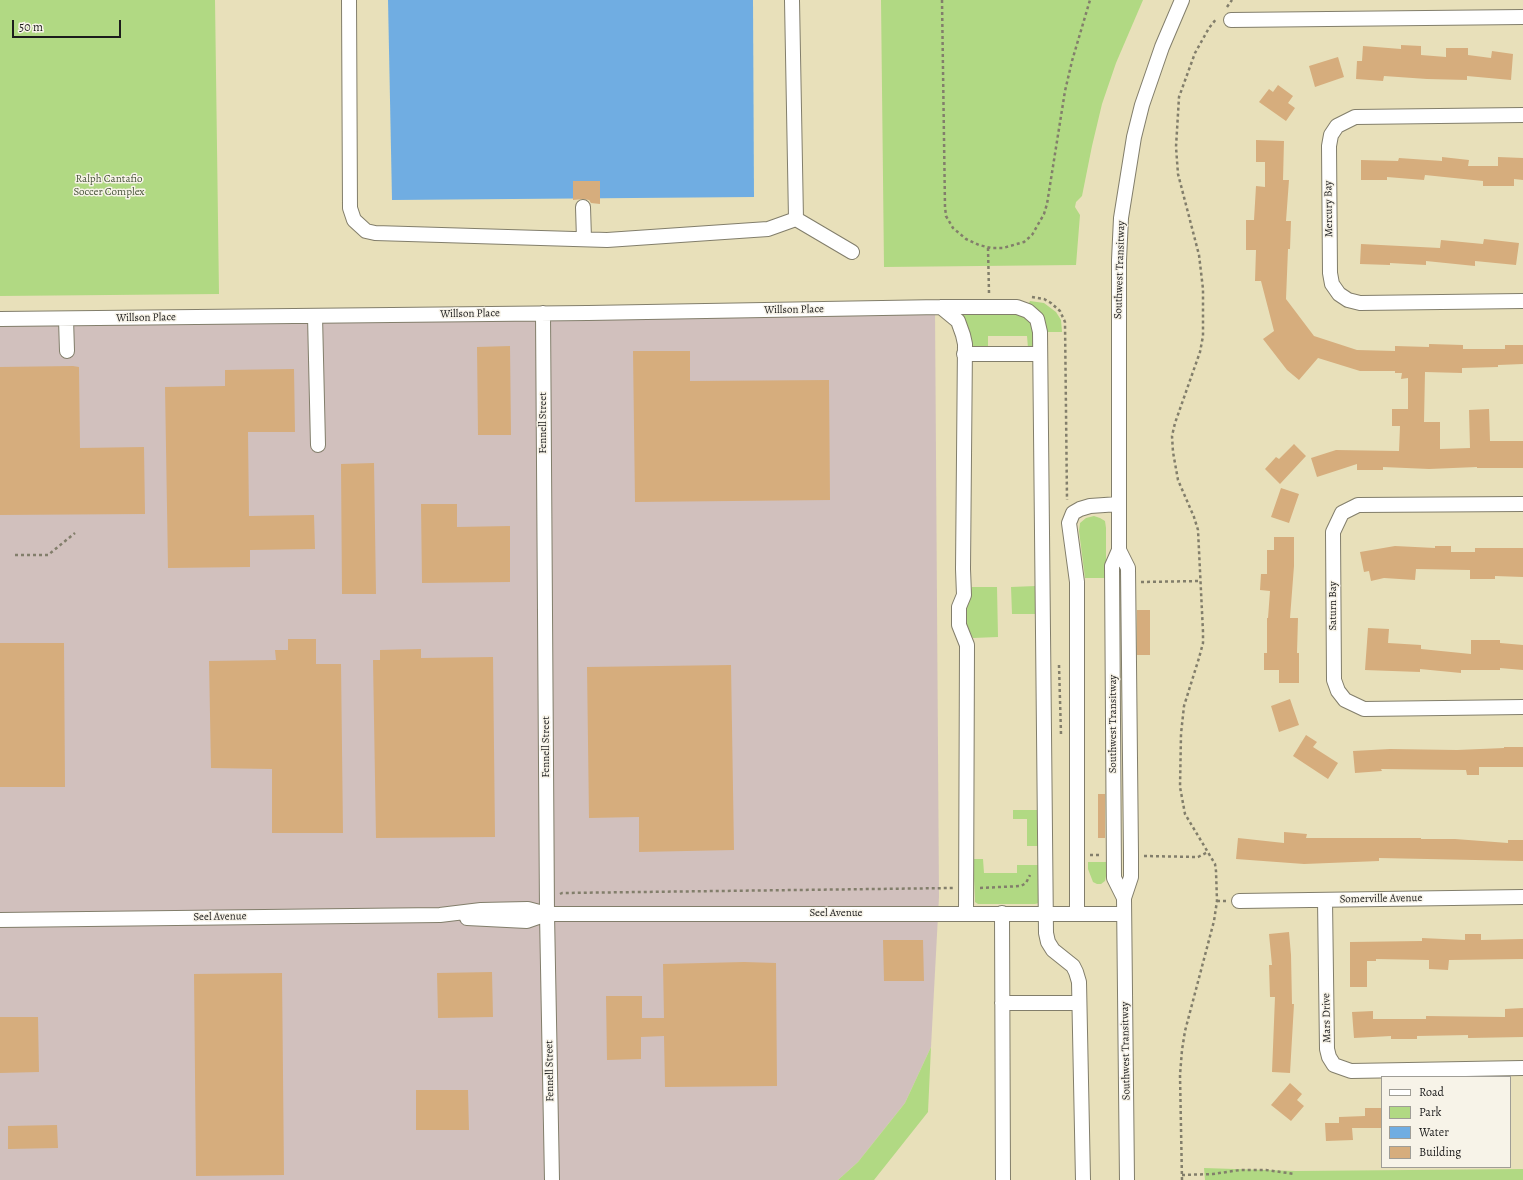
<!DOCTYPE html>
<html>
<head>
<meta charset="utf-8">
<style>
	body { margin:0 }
	#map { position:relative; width:1523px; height:1180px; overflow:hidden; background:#e8e0ba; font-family:Alegreya,serif }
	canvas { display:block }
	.legend { position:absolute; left:1381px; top:1076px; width:130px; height:92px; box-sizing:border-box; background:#f7f3e8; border:1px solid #9f9d96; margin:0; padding:5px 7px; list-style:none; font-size:12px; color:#1c1c1c }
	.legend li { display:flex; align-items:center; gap:8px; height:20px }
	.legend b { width:20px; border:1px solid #9f9d96 }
	.scale { position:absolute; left:12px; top:20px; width:109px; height:18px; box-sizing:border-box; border:2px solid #1c1c1c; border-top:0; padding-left:5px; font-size:12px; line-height:14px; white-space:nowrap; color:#1c1c1c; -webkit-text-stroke:3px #f7f3e8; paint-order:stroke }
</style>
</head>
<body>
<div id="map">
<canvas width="1523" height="1180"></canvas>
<ul class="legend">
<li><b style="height:5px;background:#fff"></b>Road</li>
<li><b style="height:11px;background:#b1d983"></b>Park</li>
<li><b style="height:11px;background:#70ade2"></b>Water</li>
<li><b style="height:11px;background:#d6ad7d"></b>Building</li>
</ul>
<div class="scale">50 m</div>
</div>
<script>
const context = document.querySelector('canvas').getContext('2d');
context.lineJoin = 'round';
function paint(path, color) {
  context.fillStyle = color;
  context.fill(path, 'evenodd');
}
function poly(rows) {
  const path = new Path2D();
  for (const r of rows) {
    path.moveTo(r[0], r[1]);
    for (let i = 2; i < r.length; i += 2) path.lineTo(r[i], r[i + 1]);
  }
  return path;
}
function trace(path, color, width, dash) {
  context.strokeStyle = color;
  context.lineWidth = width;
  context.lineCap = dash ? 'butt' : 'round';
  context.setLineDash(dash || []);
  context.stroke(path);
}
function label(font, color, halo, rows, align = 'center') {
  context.font = font + ' Alegreya,serif';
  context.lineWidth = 3;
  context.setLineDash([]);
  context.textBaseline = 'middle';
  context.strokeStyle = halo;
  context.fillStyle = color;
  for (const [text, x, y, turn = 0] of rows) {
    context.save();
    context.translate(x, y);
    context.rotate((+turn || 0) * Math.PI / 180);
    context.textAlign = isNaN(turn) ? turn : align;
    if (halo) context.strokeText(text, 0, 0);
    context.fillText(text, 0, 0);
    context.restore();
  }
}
paint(poly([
	[935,308,939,897,931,1047,905,1103,858,1162,838,1180,0,1180,0,319]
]), '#d1c0bd');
paint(poly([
	[0,0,215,0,219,294,0,296],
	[881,0,1143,0,1116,63,1102,104,1092,146,1082,196,1076,202,1075,207,1080,215,1076,265,884,267],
	[1030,301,1044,303,1056,312,1061,320,1062,332,1044,332,1042,314,1037,309,1029,303],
	[965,312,1016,312,1031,320,1037,348,1028,348,1027,336,988,336,988,350,972,350,972,343,969,339,969,330,962,316],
	[1094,516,1100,518,1105,521,1106,528,1106,578,1085,578,1079,531,1080,523,1086,518],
	[1036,586,1037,614,1012,614,1011,587],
	[972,587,997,587,998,637,973,638,967,626,966,611],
	[1013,810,1041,810,1042,846,1027,846,1027,819,1013,819],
	[973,859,983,859,984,873,1017,873,1017,865,1042,865,1039,903,1035,904,978,904,975,902,975,898],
	[1088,862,1109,862,1105,881,1101,884,1097,884,1093,882,1088,869],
	[931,1047,928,1112,874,1180,838,1180,858,1162,905,1103],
	[1204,1168,1296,1171,1523,1169,1523,1180,1205,1180]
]), '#b1d983');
paint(poly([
	[388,0,753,0,754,197,392,200]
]), '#70ade2');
paint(poly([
	[1401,45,1421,46,1421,55,1446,57,1446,48,1468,48,1468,55,1491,58,1492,51,1513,54,1511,80,1467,76,1467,80,1427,79,1384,76,1383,81,1356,79,1357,61,1362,61,1363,46,1401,49],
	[1338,57,1344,77,1315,87,1309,66],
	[1278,85,1293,96,1288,103,1295,108,1286,121,1259,102,1269,89,1273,92],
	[1256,140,1284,141,1283,180,1289,180,1286,221,1291,221,1290,249,1288,249,1286,299,1314,336,1357,350,1395,351,1395,346,1429,347,1429,344,1463,345,1463,349,1505,349,1505,345,1523,345,1523,364,1498,365,1498,367,1462,368,1462,373,1425,372,1424,422,1440,422,1440,449,1470,448,1469,410,1489,409,1490,441,1523,441,1523,468,1477,468,1477,467,1429,469,1383,467,1383,470,1357,470,1357,464,1317,477,1311,458,1336,450,1399,451,1400,426,1392,426,1392,409,1408,409,1408,378,1401,379,1402,373,1395,373,1395,371,1360,371,1318,358,1299,380,1287,370,1263,339,1274,331,1261,281,1255,281,1256,250,1246,250,1246,220,1254,220,1256,186,1265,187,1265,162,1256,162],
	[1442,157,1469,160,1468,166,1498,166,1498,157,1523,158,1523,180,1514,179,1514,186,1483,186,1483,181,1425,175,1424,180,1387,177,1387,180,1361,180,1361,160,1398,161,1399,158,1442,161],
	[573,181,600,181,600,204,591,203,589,200,583,199,573,200],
	[1484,239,1519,243,1516,265,1475,261,1475,266,1426,261,1426,265,1390,263,1390,265,1360,264,1361,244,1440,248,1441,240,1483,244],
	[510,346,511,435,478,435,477,347],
	[633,351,690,351,690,381,829,380,830,500,635,502],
	[73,366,79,367,80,448,144,447,145,514,0,515,0,367],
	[294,369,295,432,248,432,249,516,314,515,315,549,250,550,250,567,168,568,165,387,225,386,225,370],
	[1294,444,1306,456,1280,484,1265,469,1276,457,1279,459],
	[374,463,376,594,342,594,341,464],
	[1281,488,1299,494,1289,523,1271,517],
	[421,504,457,504,457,527,510,526,510,582,422,583],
	[1274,537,1294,537,1294,566,1290,618,1298,618,1297,653,1299,653,1299,683,1279,683,1279,670,1264,670,1264,653,1267,653,1267,618,1268,618,1270,591,1260,590,1261,574,1267,574,1267,550,1274,550],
	[1395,546,1435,548,1435,546,1451,546,1451,552,1475,552,1475,548,1523,548,1523,577,1495,576,1495,579,1470,579,1470,570,1416,569,1415,580,1384,578,1371,581,1369,571,1364,572,1360,552],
	[1137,610,1150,610,1150,655,1137,655],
	[1368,628,1389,629,1388,643,1421,645,1421,649,1471,654,1471,640,1500,640,1500,643,1523,645,1523,670,1500,668,1500,670,1461,670,1461,673,1420,669,1420,672,1365,670],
	[288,639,316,639,316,664,341,664,343,833,272,833,272,769,211,768,209,661,276,660,275,650,288,650],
	[0,643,64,643,65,787,0,787],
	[421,649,421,658,493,657,495,837,376,838,373,660,380,660,380,650],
	[731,665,734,850,639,852,639,817,589,818,587,667],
	[1290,699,1299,725,1279,732,1271,706],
	[1306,735,1317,742,1313,747,1338,763,1328,779,1293,756],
	[1504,747,1523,747,1523,767,1479,767,1479,775,1467,775,1466,770,1381,769,1382,771,1355,773,1353,751,1390,749,1457,750,1504,748],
	[1098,794,1105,794,1105,838,1098,838],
	[1284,832,1307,834,1306,838,1421,838,1421,839,1455,839,1508,843,1508,840,1523,840,1523,861,1379,858,1379,861,1304,864,1236,859,1238,838,1284,843],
	[1289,932,1291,955,1292,1004,1294,1004,1290,1073,1272,1072,1275,997,1270,997,1269,965,1272,965,1269,934],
	[1465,934,1481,934,1481,940,1523,939,1523,959,1449,960,1448,970,1429,969,1429,960,1376,959,1376,961,1367,961,1367,987,1350,987,1350,942,1422,941,1422,938,1465,940],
	[883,940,923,940,924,981,884,981],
	[744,962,776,963,777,1086,665,1087,664,1036,641,1037,641,1059,607,1060,606,996,642,996,642,1018,664,1018,663,964],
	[492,972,493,1017,438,1018,437,973],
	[282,973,284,1175,196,1176,194,974],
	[1523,1008,1523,1037,1468,1038,1468,1035,1417,1036,1417,1039,1391,1039,1391,1036,1354,1038,1352,1012,1373,1011,1373,1019,1426,1019,1426,1016,1505,1017,1505,1009],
	[0,1017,38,1017,39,1072,0,1073],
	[1290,1083,1302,1094,1297,1100,1304,1106,1291,1121,1271,1105],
	[416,1090,468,1090,469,1130,416,1130],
	[1365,1108,1382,1108,1382,1128,1352,1128,1353,1140,1326,1141,1325,1123,1339,1123,1339,1117,1365,1116],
	[57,1125,58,1148,8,1149,8,1126]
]), '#d6ad7d');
const minor = poly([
	[349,0,350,208,354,220,366,231,375,233,607,240,768,229,796,219,852,252],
	[792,0,796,219],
	[1231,20,1523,17],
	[1523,115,1355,117,1337,126,1331,135,1329,146,1330,273,1332,284,1339,294,1348,300,1360,303,1523,301],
	[583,207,584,239],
	[941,307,958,321,963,335,965,344,963,569,964,595,959,607,959,625,967,645,966,913],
	[543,313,547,914,552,1180],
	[315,316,318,445],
	[0,319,588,313,941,307,1017,307,1028,311,1037,319,1040,332,1046,933,1048,942,1053,950,1073,966,1076,972,1079,982,1083,1180],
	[66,319,67,351],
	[964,354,1040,354],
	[1523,504,1358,505,1342,513,1333,532,1334,680,1338,691,1345,700,1364,709,1523,707],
	[1119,550,1128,568,1131,855,1131,877,1124,898,1127,1180],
	[1124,898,1114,878,1112,566,1119,550,1119,260,1121,218,1134,137,1142,105,1162,47,1182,0],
	[1325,900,1327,1049,1329,1057,1334,1065,1351,1071,1523,1068],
	[1239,901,1523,897],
	[1002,913,1003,1180],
	[1077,914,1077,582,1069,523,1073,513,1080,509,1090,506,1119,504],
	[467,918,527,921,547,914],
	[0,920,440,915,481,910,528,909,547,914,1124,914],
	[1002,1003,1079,1003]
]);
trace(minor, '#827e6b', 16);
trace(poly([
	[942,0,945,207,946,216,953,228,966,239,979,245,991,248,1003,248,1024,242,1032,235,1044,214,1047,204,1065,91,1072,61,1090,0],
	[1227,7,1232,0],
	[988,248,989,293],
	[1032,297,1044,299,1051,303,1060,311,1065,322,1067,500],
	[15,555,48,555,75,533],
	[1141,582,1200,581],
	[1059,665,1061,734],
	[1090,855,1101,855],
	[1144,856,1198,857,1208,852],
	[980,888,1021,886,1026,883,1030,875],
	[560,894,562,893,953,888],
	[1217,901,1226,901],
	[1182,1175,1213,1174,1240,1170,1266,1170,1295,1174],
	[1182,1180,1180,1075,1182,1050,1185,1031,1214,921,1217,901,1216,871,1215,864,1185,814,1180,787,1181,734,1184,706,1199,658,1203,643,1203,632,1198,530,1194,517,1178,480,1173,452,1172,436,1175,423,1200,352,1203,336,1203,289,1199,255,1178,174,1176,147,1179,97,1195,53,1209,28,1217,18]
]), '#827e6b', 2.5, [3, 3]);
trace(minor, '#fff', 14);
label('11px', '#49553b', '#f7f3e8', [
	["Ralph Cantafio",109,179],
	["Soccer Complex",109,192]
]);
label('11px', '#1c1c1c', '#f7f3e8', [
	["Mercury Bay",1329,209,-91],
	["Southwest Transitway",1120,270,-88],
	["Willson Place",794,310,-1],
	["Willson Place",470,314,-1],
	["Willson Place",146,318,-1],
	["Fennell Street",543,423,-90],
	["Saturn Bay",1333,606,-90],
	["Southwest Transitway",1113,724,-90],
	["Fennell Street",546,747,-90],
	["Somerville Avenue",1381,899,-1],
	["Seel Avenue",836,913],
	["Seel Avenue",220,917,-1],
	["Mars Drive",1327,1018,-91],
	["Southwest Transitway",1126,1051,-91],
	["Fennell Street",550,1071,-91]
]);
</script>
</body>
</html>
